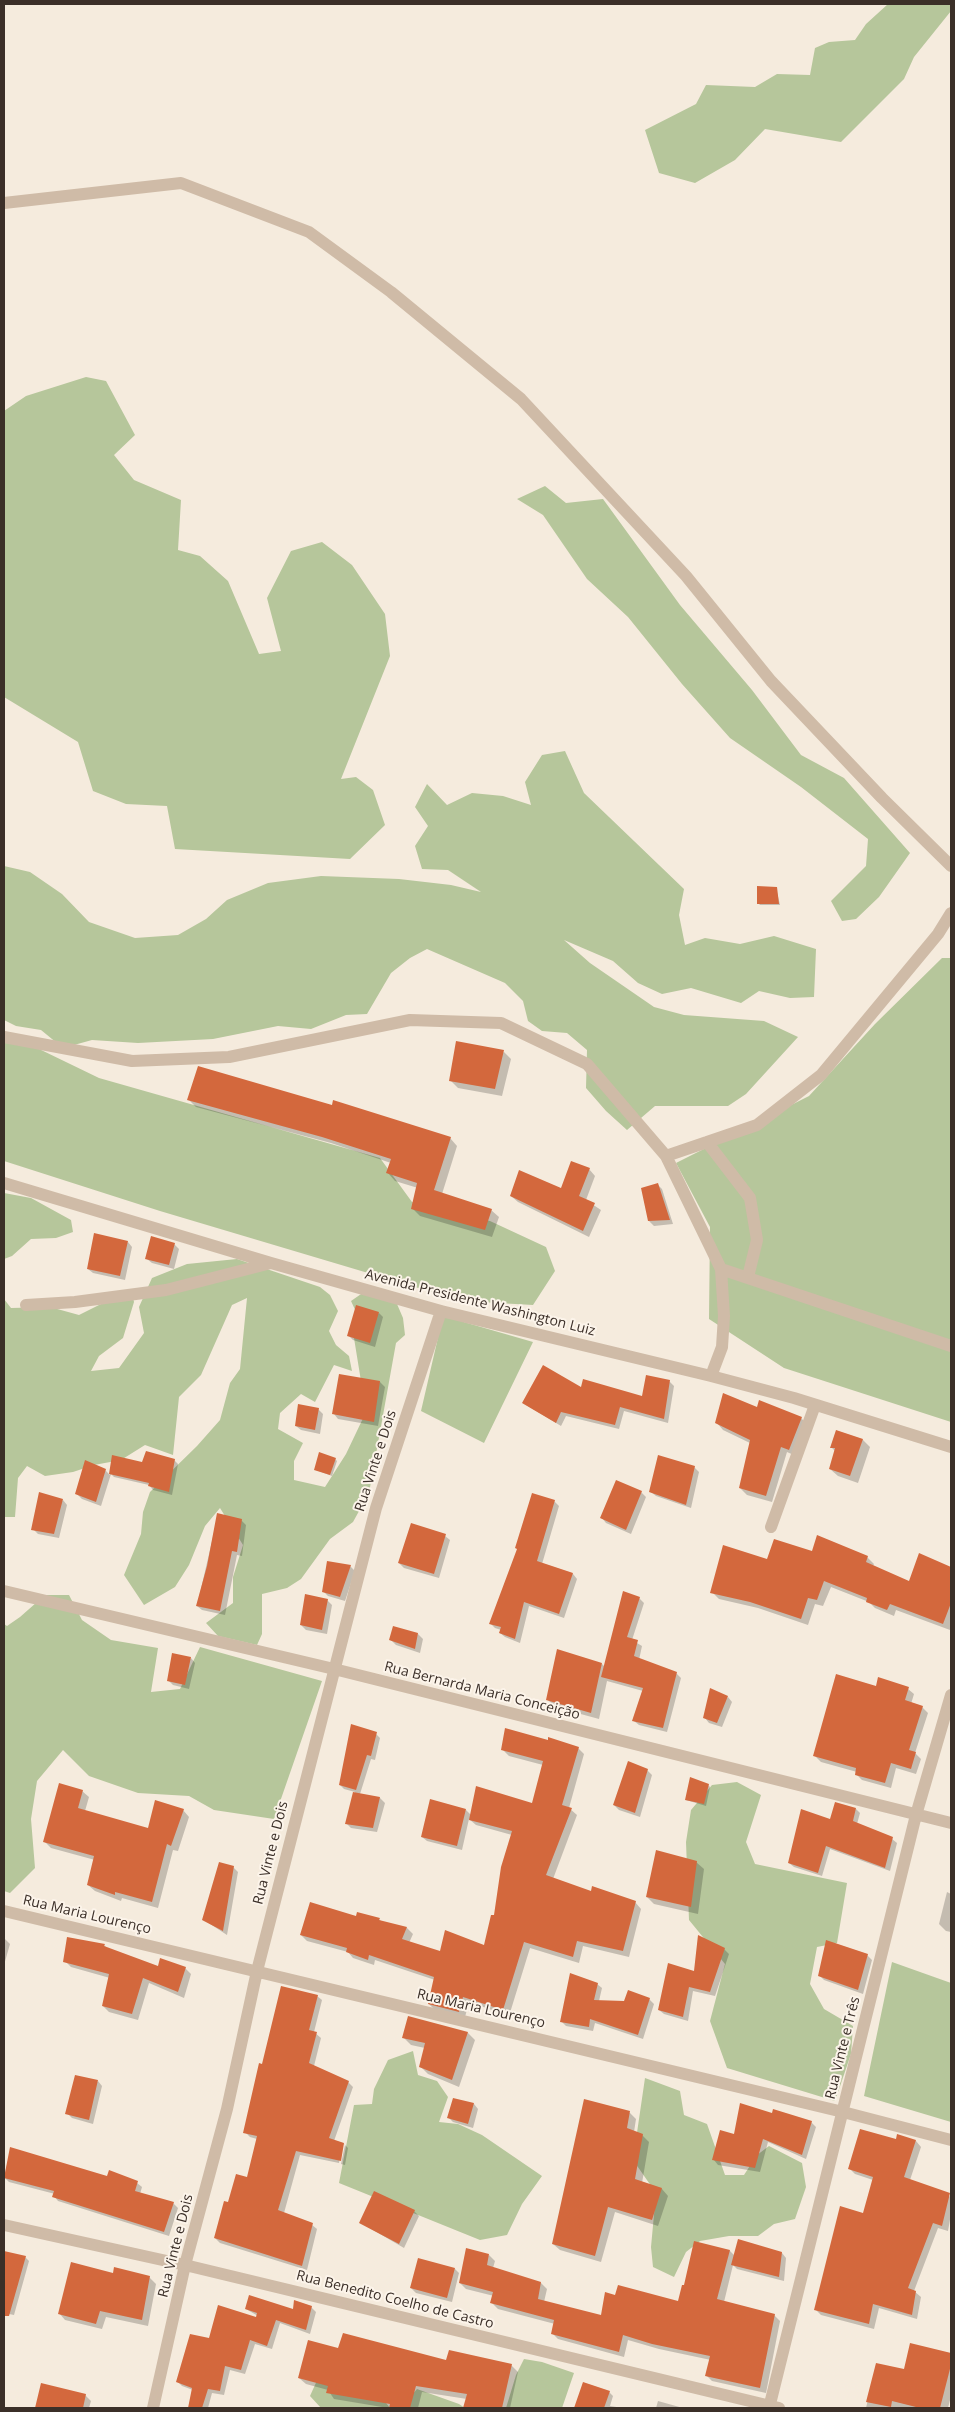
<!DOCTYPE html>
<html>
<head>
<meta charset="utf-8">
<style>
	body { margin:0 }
	#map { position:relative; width:955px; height:2412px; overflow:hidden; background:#f5ebdd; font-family:"Open Sans",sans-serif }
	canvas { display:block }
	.frame { position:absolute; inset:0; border:5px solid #3b2f28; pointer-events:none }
</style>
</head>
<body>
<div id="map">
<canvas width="955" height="2412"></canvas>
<div class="frame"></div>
</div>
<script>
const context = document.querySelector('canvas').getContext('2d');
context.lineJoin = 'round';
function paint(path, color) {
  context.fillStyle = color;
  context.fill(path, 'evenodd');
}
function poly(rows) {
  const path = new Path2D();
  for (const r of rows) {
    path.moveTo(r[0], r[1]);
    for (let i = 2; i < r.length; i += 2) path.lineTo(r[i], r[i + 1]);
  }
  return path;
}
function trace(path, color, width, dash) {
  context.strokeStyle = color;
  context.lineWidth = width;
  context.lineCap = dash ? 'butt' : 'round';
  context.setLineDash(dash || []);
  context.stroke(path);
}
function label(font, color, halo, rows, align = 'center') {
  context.font = font + ' "Open Sans",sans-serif';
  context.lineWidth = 4;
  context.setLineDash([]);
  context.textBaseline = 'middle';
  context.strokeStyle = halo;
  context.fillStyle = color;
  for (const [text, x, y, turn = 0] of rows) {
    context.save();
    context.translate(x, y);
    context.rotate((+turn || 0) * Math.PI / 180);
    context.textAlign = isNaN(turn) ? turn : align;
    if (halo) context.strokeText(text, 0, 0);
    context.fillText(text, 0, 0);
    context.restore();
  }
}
paint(poly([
	[888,4,951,4,951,11,914,57,904,79,841,142,765,129,735,160,695,183,659,173,645,130,696,104,706,85,755,87,777,74,810,75,815,48,829,42,855,40,866,24],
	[86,377,106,381,135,435,114,455,134,480,181,500,178,550,200,556,228,581,259,654,281,651,267,598,291,551,322,542,352,565,385,614,390,656,341,779,356,777,373,790,385,825,350,859,175,849,167,806,126,804,93,791,78,742,4,697,4,411,26,396],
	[545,486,566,503,603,499,680,605,752,690,801,755,844,778,910,853,879,897,856,919,842,921,831,901,866,866,868,839,801,787,730,738,682,684,628,617,587,579,543,515,517,499],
	[565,751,584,793,684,889,679,915,685,945,705,938,740,944,774,936,816,949,814,997,790,998,759,991,741,1003,691,988,662,994,638,983,613,961,564,940,590,963,654,1007,684,1015,764,1021,798,1037,746,1094,728,1106,655,1106,627,1130,606,1111,586,1088,587,1050,567,1033,542,1031,528,1021,523,1001,505,983,427,949,410,958,391,973,367,1014,346,1015,311,1029,278,1026,213,1039,138,1043,92,1040,63,1048,41,1030,16,1026,4,1020,4,866,30,872,62,894,89,922,135,938,178,935,206,919,227,900,268,883,321,876,399,879,451,885,481,892,448,870,422,869,415,846,428,826,415,807,427,784,447,805,472,793,503,796,531,805,525,782,542,755],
	[942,958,951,958,951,1422,784,1368,709,1319,710,1227,676,1163,809,1096,875,1024],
	[4,1032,99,1078,380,1158,412,1202,490,1221,546,1247,555,1271,533,1305,462,1301,160,1211,4,1161],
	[4,1193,31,1198,71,1220,73,1232,56,1238,31,1239,12,1256,4,1259],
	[237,1259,320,1287,330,1295,338,1311,329,1331,336,1345,349,1356,352,1371,334,1365,315,1402,301,1394,280,1413,278,1429,303,1443,294,1461,294,1480,325,1487,346,1454,366,1412,354,1338,364,1329,351,1301,364,1292,397,1304,403,1318,405,1335,396,1343,369,1493,353,1522,330,1539,301,1579,287,1588,262,1594,262,1634,257,1645,218,1636,206,1623,233,1603,233,1577,243,1545,220,1508,205,1526,189,1565,175,1587,144,1605,124,1575,141,1534,143,1512,150,1492,197,1446,220,1420,230,1383,240,1369,247,1298,232,1305,201,1375,179,1397,173,1455,145,1445,121,1460,94,1465,73,1472,45,1476,27,1466,18,1478,15,1517,4,1517,4,1299,11,1308,50,1307,79,1315,131,1289,134,1302,123,1338,99,1356,91,1371,119,1368,144,1333,139,1307,152,1278,187,1264],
	[443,1316,533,1342,484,1443,421,1411],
	[45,1595,69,1595,82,1620,111,1640,158,1648,151,1692,180,1689,200,1647,322,1681,274,1819,214,1810,189,1796,138,1793,89,1776,63,1750,37,1781,31,1819,35,1868,10,1893,4,1891,4,1624,7,1626,20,1617],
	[737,1782,761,1795,746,1842,755,1864,847,1883,837,1943,817,1947,810,1984,824,2009,853,2026,851,2054,835,2101,727,2068,710,2021,725,1964,689,1920,686,1842,691,1810,712,1785],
	[892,1962,951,1983,951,2122,864,2096],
	[413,2051,418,2075,437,2081,448,2097,439,2122,458,2124,482,2135,542,2176,522,2204,507,2235,480,2240,339,2183,354,2105,372,2104,374,2089,388,2060],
	[645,2078,680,2091,684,2115,707,2124,725,2175,744,2175,757,2155,769,2146,802,2163,806,2187,795,2219,774,2224,758,2236,729,2236,700,2241,686,2252,674,2277,653,2267,651,2247,656,2193,633,2160],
	[524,2359,542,2362,574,2373,562,2408,506,2408,516,2375],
	[319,2376,380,2395,390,2408,321,2408,310,2396],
	[417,2389,459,2404,465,2408,400,2408]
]), '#b6c69b');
paint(poly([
	[776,888,780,905,760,905,758,903],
	[504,1052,511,1059,502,1096,458,1088,450,1080],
	[189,1100,450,1138,457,1146,442,1194,491,1210,499,1217,492,1237,420,1216,412,1208,418,1188,395,1181,388,1173,391,1163,331,1143,196,1107],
	[589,1169,595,1176,586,1200,601,1210,589,1237,518,1202,511,1196,562,1189],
	[657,1184,662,1189,673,1224,654,1226,649,1221],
	[128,1242,132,1247,125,1280,93,1273,88,1269],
	[174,1244,179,1249,174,1269,152,1263,147,1259],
	[379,1313,383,1317,375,1347,353,1340,348,1335],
	[340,1375,380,1382,385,1387,378,1426,338,1419,334,1414],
	[669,1381,674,1386,668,1423,624,1411,619,1429,566,1416,561,1426,523,1403,582,1389,643,1398],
	[318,1409,323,1414,320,1434,301,1430,296,1426],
	[758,1409,801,1418,808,1425,796,1456,787,1452,772,1502,747,1495,740,1488,750,1443,723,1430,717,1423],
	[837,1432,863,1440,870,1447,858,1483,838,1476,830,1469,835,1451,831,1447],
	[113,1457,143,1464,174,1460,178,1464,172,1495,153,1490,149,1485,114,1477,111,1474,101,1506,82,1499,77,1494,105,1470,110,1475],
	[335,1459,337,1461,332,1476,316,1470],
	[694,1467,699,1472,691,1508,656,1496,651,1492],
	[641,1492,646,1497,631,1534,606,1523,602,1518],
	[63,1500,67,1505,59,1538,38,1534,33,1529],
	[554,1501,559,1506,542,1564,573,1574,577,1579,564,1618,529,1606,520,1643,505,1637,500,1633,501,1630,495,1628,490,1623],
	[218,1515,241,1520,246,1525,242,1556,237,1555,225,1615,202,1610,197,1606],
	[445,1536,450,1540,439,1578,404,1568,399,1563],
	[813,1552,867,1557,874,1564,873,1566,910,1583,920,1555,951,1569,950,1630,896,1610,894,1616,875,1608,869,1602,831,1587,823,1606,815,1604,808,1625,758,1608,719,1599,712,1592,768,1561],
	[350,1566,355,1571,345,1601,328,1596,323,1591],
	[639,1598,644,1603,632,1640,642,1646,639,1660,676,1673,681,1678,667,1732,639,1725,634,1721,643,1691,607,1681,599,1719,555,1707,548,1700,602,1664,605,1667],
	[327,1600,332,1605,327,1634,306,1630,301,1625],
	[418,1634,423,1639,420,1653,396,1645,391,1640],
	[191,1658,195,1663,189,1689,173,1685,168,1680],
	[877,1688,908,1689,914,1694,911,1704,922,1707,928,1713,915,1753,921,1759,916,1774,896,1768,891,1788,862,1780,856,1774,857,1772,821,1762,815,1756],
	[728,1697,732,1702,722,1727,709,1723,705,1718],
	[376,1734,380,1738,375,1760,371,1759,360,1794,380,1798,385,1803,377,1832,351,1828,346,1823,355,1792,344,1789,340,1785],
	[578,1748,584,1754,569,1808,577,1815,553,1879,592,1892,635,1902,641,1909,629,1957,583,1946,579,1963,530,1948,509,2016,469,2002,465,2017,435,2010,429,2004,435,1980,375,1960,374,1965,353,1958,348,1952,307,1941,301,1935,357,1917,379,1919,382,1922,407,1928,413,1934,409,1943,441,1953,485,1946,495,1917,512,1835,476,1825,469,1819,462,1850,427,1841,422,1837,466,1810,471,1815,533,1804,543,1765,509,1756,503,1750],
	[647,1770,652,1775,640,1817,619,1810,614,1805],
	[708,1785,710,1787,706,1806,686,1800],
	[82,1791,89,1797,85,1811,149,1829,183,1810,189,1817,178,1851,173,1850,158,1908,122,1898,121,1901,95,1891,88,1885,95,1860,51,1848,45,1842],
	[856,1809,860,1813,857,1824,892,1839,897,1843,890,1871,830,1849,822,1876,794,1867,789,1863,831,1820],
	[696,1862,704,1869,698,1914,654,1904,647,1897],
	[233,1867,238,1872,227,1935,204,1920],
	[947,1892,951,1894,951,1932,946,1931,939,1924],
	[4,1938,10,1944,4,1965],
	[104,1945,108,1949,159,1968,185,1968,191,1974,184,1998,149,1983,138,2020,109,2012,103,2006,110,1978,71,1967,65,1961],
	[724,1949,729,1954,715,1996,693,1991,688,2021,664,2014,659,2010,695,1973],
	[867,1955,872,1960,863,1994,824,1980,819,1975],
	[597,1984,602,1988,599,2001,625,2002,649,1999,654,2004,643,2039,595,2023,593,2031,566,2026,561,2021],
	[317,1996,322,2000,314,2032,321,2038,314,2066,348,2082,353,2087,334,2141,345,2145,342,2145,339,2163,300,2155,284,2213,312,2225,317,2229,307,2270,220,2243,215,2238,229,2204,248,2179,257,2139,250,2137,245,2132,263,2065],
	[468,2033,475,2040,459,2087,428,2074,421,2067,425,2048,411,2045,403,2037],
	[98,2081,102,2086,93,2124,72,2118,67,2113],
	[454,2099,474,2104,478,2109,473,2128,453,2122,448,2117],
	[585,2101,630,2113,636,2119,634,2132,642,2135,649,2142,642,2183,662,2189,668,2196,658,2226,615,2212,601,2262,560,2250,553,2244],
	[773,2114,811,2122,816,2127,806,2159,768,2142,760,2172,718,2165,714,2160,735,2136],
	[898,2136,916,2141,921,2147,910,2180,951,2197,951,2214,948,2231,938,2228,914,2291,921,2297,917,2319,879,2308,874,2329,821,2315,816,2310,864,2215,873,2180,855,2174,849,2168,897,2140],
	[345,2145,348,2148,345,2165,341,2164],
	[11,2148,108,2177,137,2183,142,2187,140,2194,173,2203,178,2208,169,2236,58,2201,54,2196,55,2194,9,2182,4,2177],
	[375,2193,414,2211,419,2216,404,2248,361,2223],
	[695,2243,730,2251,735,2256,782,2253,786,2258,784,2281,737,2269,733,2265,724,2302,774,2315,780,2321,766,2393,712,2381,706,2375,711,2360,659,2349,628,2340,624,2357,558,2339,552,2333,555,2324,498,2309,492,2303,494,2296,466,2289,460,2283,489,2255,495,2261,493,2268,541,2283,547,2289,544,2302,602,2317,616,2297,679,2302,685,2287],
	[4,2252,25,2257,29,2261,14,2315,4,2313],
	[455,2269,459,2273,452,2302,416,2293,411,2288],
	[114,2274,149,2277,156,2284,148,2326,106,2317,102,2329,65,2320,59,2313],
	[311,2307,316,2312,310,2334,280,2323,272,2349,255,2344,245,2374,230,2370,224,2395,212,2393,208,2408,190,2408,193,2390,182,2386,178,2382,209,2340,257,2318,258,2316,246,2309,294,2311],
	[911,2345,951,2355,951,2396,948,2408,866,2408,876,2365,905,2371],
	[339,2350,447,2361,511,2365,518,2372,510,2408,465,2408,467,2399,422,2392,418,2408,388,2408,334,2399,328,2390,306,2384,299,2378],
	[583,2384,609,2392,613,2396,610,2406,623,2408,576,2408],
	[42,2385,85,2395,91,2401,89,2408,37,2408],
	[658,2401,683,2408,656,2408]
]), '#0003');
paint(poly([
	[757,886,777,887,779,904,757,904],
	[456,1041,504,1050,495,1089,449,1081],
	[198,1066,332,1105,333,1100,451,1137,434,1190,492,1209,485,1230,411,1209,417,1183,386,1173,391,1159,322,1137,187,1100],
	[571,1161,590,1168,579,1196,595,1203,583,1231,510,1196,519,1170,561,1188],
	[658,1183,670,1220,648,1221,641,1188],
	[94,1233,128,1241,120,1276,87,1269],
	[151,1236,175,1243,169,1265,145,1259],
	[356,1305,379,1312,370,1343,347,1336],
	[543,1365,581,1387,583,1379,642,1396,646,1375,670,1380,664,1419,620,1407,615,1425,561,1412,556,1423,522,1403],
	[339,1374,380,1381,374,1422,332,1414],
	[723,1393,757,1407,759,1400,802,1417,789,1450,781,1447,766,1496,739,1488,750,1440,715,1423],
	[298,1404,319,1408,315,1430,295,1426],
	[836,1430,863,1439,850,1476,829,1469,835,1448,830,1448],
	[146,1451,175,1459,169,1492,148,1486,149,1483,109,1474,112,1455,142,1462],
	[319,1452,336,1458,330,1475,314,1470],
	[658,1455,695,1466,686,1505,649,1492],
	[85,1460,106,1469,96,1502,75,1494],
	[616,1480,642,1491,626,1530,600,1518],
	[39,1492,63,1499,54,1534,31,1530],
	[532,1493,555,1500,537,1561,573,1573,559,1614,524,1602,515,1639,499,1633,501,1627,489,1624,517,1549,515,1548],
	[217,1513,242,1519,237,1552,232,1551,220,1611,196,1606,207,1566],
	[411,1523,446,1534,434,1574,398,1563],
	[817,1535,868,1556,866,1562,909,1581,919,1553,951,1567,951,1603,943,1624,890,1604,887,1610,866,1602,867,1598,824,1581,817,1600,808,1598,801,1619,750,1602,710,1593,723,1545,767,1559,774,1539,812,1551],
	[327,1561,351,1565,340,1597,322,1592],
	[623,1591,640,1597,627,1637,638,1640,634,1656,677,1672,663,1728,632,1721,643,1688,601,1677],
	[305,1594,328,1599,322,1630,300,1625],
	[393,1626,418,1633,415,1649,389,1640],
	[557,1649,602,1663,591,1713,546,1700],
	[172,1653,191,1657,185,1685,167,1681],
	[836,1674,876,1686,878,1677,909,1687,905,1700,923,1706,909,1750,916,1752,911,1769,891,1763,885,1783,855,1775,856,1768,813,1756],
	[710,1688,728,1696,717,1723,703,1718],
	[351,1724,377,1732,371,1756,367,1755,356,1790,339,1785],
	[505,1728,548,1740,548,1737,579,1747,562,1805,572,1808,546,1875,591,1891,592,1886,636,1901,623,1951,577,1941,573,1957,524,1942,503,2010,463,1997,459,2012,428,2004,434,1977,369,1955,368,1960,346,1952,347,1948,300,1935,310,1902,356,1916,357,1912,380,1918,379,1920,407,1927,402,1939,440,1951,445,1930,484,1945,491,1915,494,1915,501,1867,512,1831,469,1820,476,1786,532,1803,543,1761,501,1750],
	[628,1761,648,1769,635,1813,613,1805],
	[690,1777,709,1784,704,1804,685,1800],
	[59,1783,83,1790,78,1808,148,1828,155,1800,184,1809,171,1846,167,1844,152,1902,115,1892,115,1895,87,1885,94,1856,43,1842],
	[353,1792,380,1797,373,1828,345,1824],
	[430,1799,466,1809,457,1846,421,1837],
	[835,1802,856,1808,853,1821,893,1837,885,1868,826,1846,818,1873,788,1863,801,1809,830,1819],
	[656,1850,697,1861,691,1907,646,1897],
	[219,1862,234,1866,223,1931,202,1920],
	[698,1935,725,1948,710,1992,689,1987,683,2017,658,2010,668,1963,694,1971],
	[67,1937,105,1944,104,1946,158,1966,160,1958,186,1967,178,1992,143,1978,132,2014,102,2006,109,1974,63,1962],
	[826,1940,868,1954,858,1990,818,1976],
	[570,1973,598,1983,594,2000,624,2001,628,1990,650,1998,638,2035,590,2019,589,2027,560,2022],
	[281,1986,318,1995,309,2030,317,2032,309,2063,349,2081,329,2138,344,2143,341,2161,296,2151,278,2210,313,2223,302,2266,214,2238,224,2201,228,2202,236,2174,247,2177,257,2136,243,2133,259,2063,262,2064],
	[408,2016,468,2032,452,2080,419,2067,425,2043,402,2038],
	[75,2075,98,2080,89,2120,65,2114],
	[453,2098,474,2103,468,2124,447,2118],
	[584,2099,630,2111,627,2128,643,2134,635,2179,662,2188,652,2220,608,2207,595,2256,552,2244],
	[740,2103,772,2113,773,2109,812,2121,802,2155,763,2139,755,2168,712,2160,720,2130,734,2134],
	[860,2129,896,2139,897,2134,916,2140,904,2177,950,2193,942,2226,933,2223,908,2288,916,2291,912,2315,873,2304,869,2324,814,2310,840,2206,863,2213,873,2177,848,2169],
	[10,2147,107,2176,109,2170,138,2181,135,2191,174,2202,164,2232,52,2197,54,2191,4,2178],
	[374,2191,415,2210,399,2244,359,2223],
	[738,2239,782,2252,779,2277,731,2265],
	[694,2241,730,2250,717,2299,775,2314,760,2388,705,2376,710,2356,652,2344,623,2335,619,2352,551,2334,554,2320,490,2303,493,2292,459,2283,466,2248,489,2254,487,2265,541,2282,538,2299,601,2315,605,2292,615,2295,618,2285,678,2301,682,2285,684,2285],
	[4,2251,26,2256,9,2316,4,2316],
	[418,2258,455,2268,447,2298,410,2288],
	[71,2262,113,2273,114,2267,150,2276,142,2320,100,2311,96,2324,58,2314],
	[249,2295,293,2309,294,2300,312,2306,306,2330,276,2320,267,2346,250,2340,241,2370,225,2366,220,2391,208,2389,202,2408,188,2408,192,2388,176,2382,190,2334,209,2338,218,2305,256,2317,257,2313,245,2309],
	[343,2333,446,2360,449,2350,512,2364,502,2408,463,2408,467,2394,416,2386,410,2408,389,2408,390,2404,326,2393,328,2386,298,2378,308,2340,338,2348],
	[910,2343,951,2353,951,2365,940,2408,920,2408,892,2401,891,2407,866,2402,876,2363,904,2369],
	[583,2382,610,2391,604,2408,574,2408],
	[41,2383,86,2394,83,2408,35,2408]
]), '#d3683d');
trace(poly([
	[4,203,181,183,309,232,391,292,521,399,686,576,771,681,882,798,951,866],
	[4,1037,132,1061,229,1057,410,1020,501,1023,587,1064,666,1156,721,1269,724,1316,722,1347,711,1376],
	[707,1142,750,1198,757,1240,748,1277],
	[666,1156,757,1125,821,1075,938,934,951,913],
	[4,1183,271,1263,441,1311,711,1376,794,1398,951,1447],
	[721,1269,951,1346],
	[26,1305,75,1302,166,1290,271,1263],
	[771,1527,815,1405],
	[4,1591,334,1669,951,1823],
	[4,1911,843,2112,951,2140],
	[4,2225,185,2265,779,2408],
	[153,2408,185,2265,227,2109,257,1971,376,1508,441,1311],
	[769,2408,916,1815,951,1695]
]), '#cfbba7', 12);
label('14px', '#3b2f28', '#fcf4ea', [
	["Avenida Presidente Washington Luiz",480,1303,14],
	["Rua Vinte e Dois",376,1461,-72],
	["Rua Bernarda Maria Conceição",482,1691,14],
	["Rua Vinte e Dois",271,1853,-76],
	["Rua Maria Lourenço",87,1915,13],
	["Rua Maria Lourenço",481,2009,13],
	["Rua Vinte e Três",843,2048,-76],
	["Rua Vinte e Dois",176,2246,-76],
	["Rua Benedito Coelho de Castro",395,2300,14]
]);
</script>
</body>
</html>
